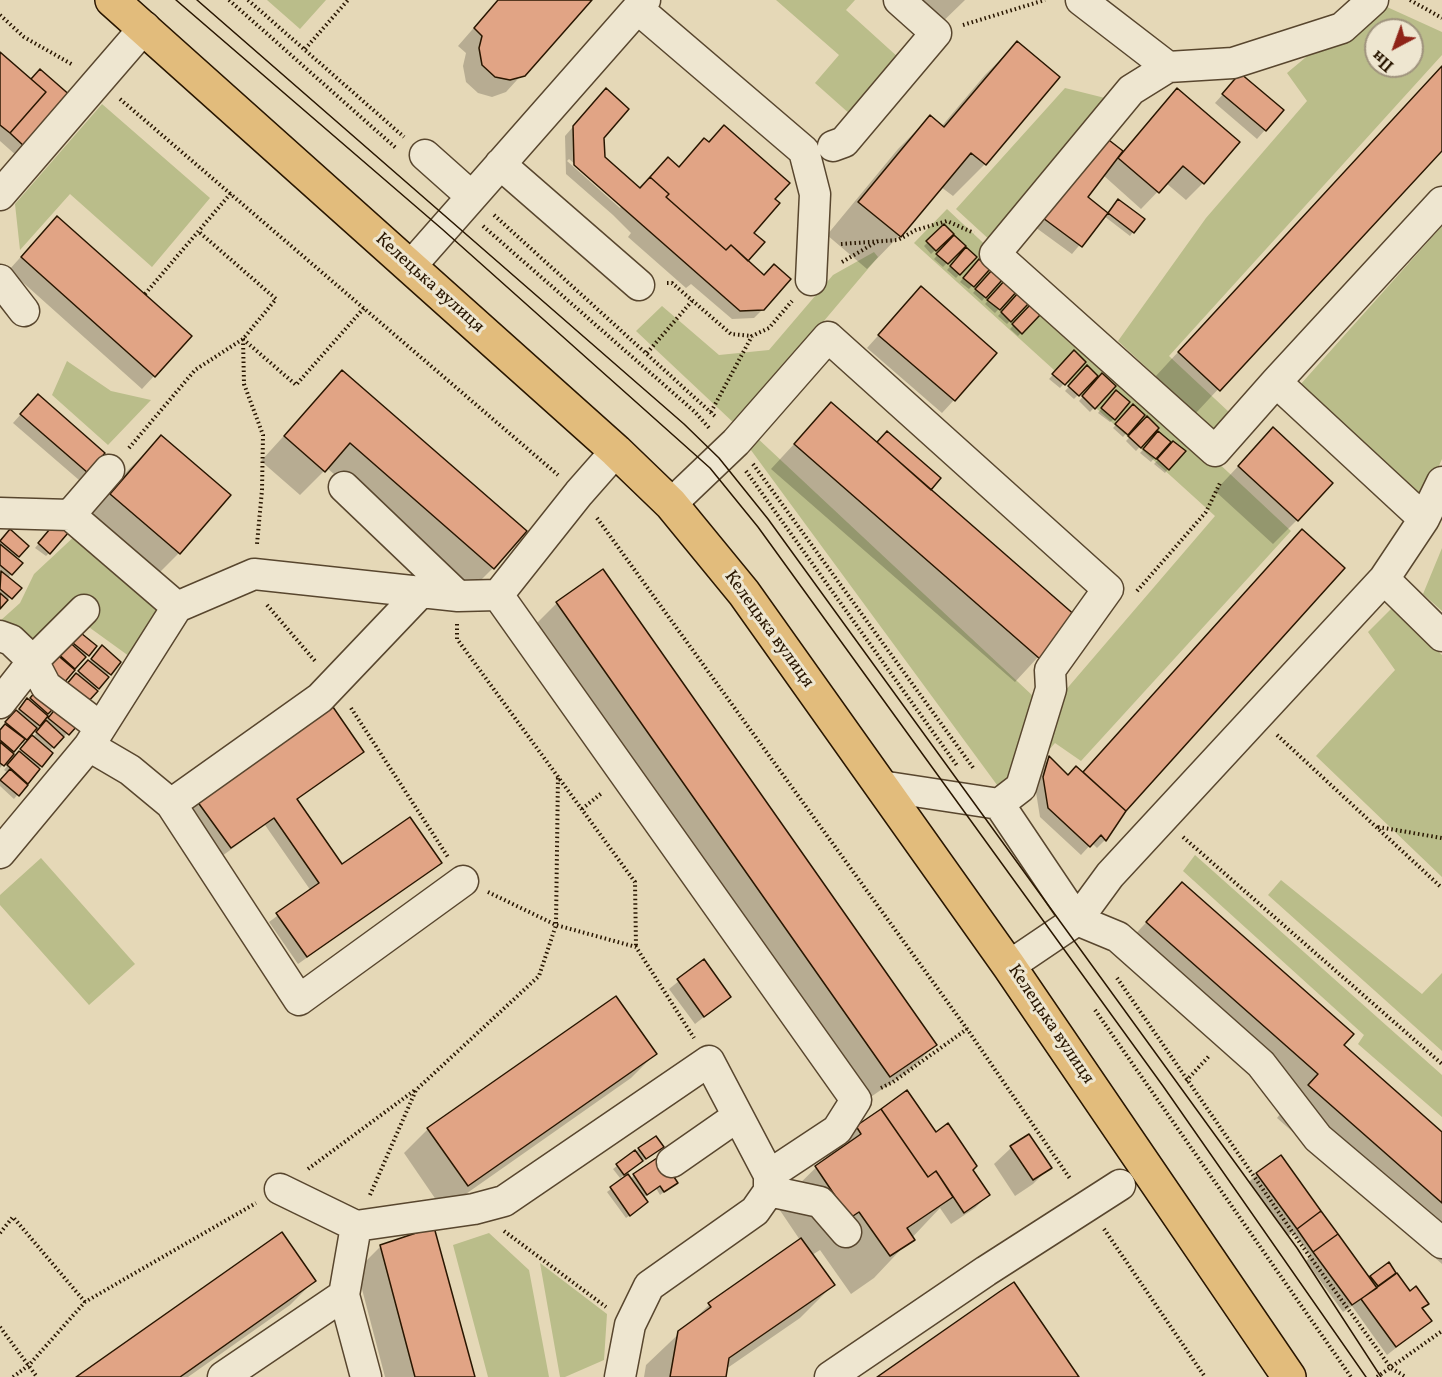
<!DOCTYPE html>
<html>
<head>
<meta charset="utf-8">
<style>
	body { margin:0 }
	#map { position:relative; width:1442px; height:1377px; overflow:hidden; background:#e5d8b7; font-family:Vollkorn,serif }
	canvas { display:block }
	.north { position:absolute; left:1364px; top:18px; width:60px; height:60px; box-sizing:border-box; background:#eee6d0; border:2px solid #9f937d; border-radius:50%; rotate:221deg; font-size:16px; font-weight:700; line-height:24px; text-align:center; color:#291600 }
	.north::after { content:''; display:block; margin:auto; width:21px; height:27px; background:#8f2418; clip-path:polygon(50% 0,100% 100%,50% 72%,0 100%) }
</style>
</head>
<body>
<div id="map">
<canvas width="1442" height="1377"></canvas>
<div class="north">Пн</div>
</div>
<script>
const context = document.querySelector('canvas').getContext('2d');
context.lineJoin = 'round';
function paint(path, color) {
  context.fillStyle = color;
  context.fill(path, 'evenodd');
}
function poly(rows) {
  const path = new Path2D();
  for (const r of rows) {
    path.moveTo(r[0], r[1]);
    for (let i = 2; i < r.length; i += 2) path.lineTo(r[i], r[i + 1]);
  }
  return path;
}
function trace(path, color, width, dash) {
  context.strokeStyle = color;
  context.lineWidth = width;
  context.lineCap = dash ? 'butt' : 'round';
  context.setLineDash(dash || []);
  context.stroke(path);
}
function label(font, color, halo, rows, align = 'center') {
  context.font = font + ' Vollkorn,serif';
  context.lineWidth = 6;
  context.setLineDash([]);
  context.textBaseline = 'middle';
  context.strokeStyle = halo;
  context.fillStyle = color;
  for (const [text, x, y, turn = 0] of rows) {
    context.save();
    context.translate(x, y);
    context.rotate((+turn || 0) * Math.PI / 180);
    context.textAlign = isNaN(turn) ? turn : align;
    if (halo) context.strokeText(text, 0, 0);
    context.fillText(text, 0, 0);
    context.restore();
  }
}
paint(poly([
	[267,0,326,0,300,29],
	[776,0,855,0,846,10,899,58,851,115,815,83,839,55],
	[1387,7,1442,32,1442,55,1169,356,1230,413,1219,435,1118,341,1206,218,1307,101,1287,73,1318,47],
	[1376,30,1412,30,1412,66,1376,66],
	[1065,88,1113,100,993,243,956,209],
	[102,104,210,198,152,267,70,194,20,250,15,204],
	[947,209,1291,531,1081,761,1055,743,1035,766,1000,789,745,442,754,435,1033,696,1058,699,1215,516,914,243],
	[1442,226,1442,459,1424,499,1300,385],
	[874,252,878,257,736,425,636,331,662,306,719,355,769,350,833,275],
	[67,361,111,391,151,400,108,445,52,395],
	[78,533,165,605,133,659,68,612,37,642,0,621,20,603,34,574],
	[1442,548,1442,611,1423,594],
	[1392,608,1442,655,1442,877,1316,756,1395,670,1368,632],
	[1195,855,1442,1075,1442,1117,1358,1044,1364,1035,1183,871],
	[41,858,135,964,89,1005,0,905,0,895],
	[1281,880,1422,994,1442,973,1442,1051,1268,895],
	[489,1233,529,1270,549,1377,488,1377,453,1245],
	[540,1263,607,1314,604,1360,565,1377,560,1377]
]), '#babd8a');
paint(poly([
	[498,0,590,0,506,92,492,97,478,93,466,82,463,66,466,53,458,46],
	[893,0,965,0,931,33],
	[1017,43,985,164,953,196,941,187,899,236,867,269,827,235,898,149,930,117,941,127,985,75],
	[0,54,30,81,70,97,17,156,0,141],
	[1442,66,1442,149,1195,414,1155,377],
	[1240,75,1265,130,1257,139,1215,103],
	[1177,90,1203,183,1186,200,1166,183,1141,209,1103,175,1086,197,1108,214,1115,205,1133,232,1130,236,1104,216,1072,254,1035,227,1105,139,1122,152],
	[598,98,603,157,638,188,668,159,678,167,704,140,773,200,752,233,746,261,763,309,754,318,732,319,691,284,686,288,628,237,631,233,613,215,566,174,565,136],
	[569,159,622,205,620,208,567,161],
	[944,226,952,234,931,254,924,246],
	[45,230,154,376,142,389,9,270],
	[954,237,964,246,943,267,934,259],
	[966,249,975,257,956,278,947,270],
	[975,264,988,269,969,289,960,282],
	[988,275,985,297,982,301,973,293],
	[1006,281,1016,290,995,313,985,304],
	[921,288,954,400,942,413,867,348],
	[1018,295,1027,303,1007,324,998,316],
	[1030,307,1038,315,1018,336,1010,329],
	[1074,353,1084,362,1060,388,1049,379],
	[1087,367,1096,376,1074,399,1065,391],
	[342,372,493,568,469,592,327,468,300,495,261,461],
	[1102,375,1114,386,1090,412,1079,401],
	[1112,396,1114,419,1110,422,1098,413],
	[30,404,87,472,79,480,13,423],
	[831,404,876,444,887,433,929,490,1075,617,1015,682,771,469],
	[1133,406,1143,415,1123,437,1113,428],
	[1147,418,1157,428,1136,451,1126,441],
	[1273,429,1297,520,1273,544,1215,491],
	[162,437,229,495,179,553,146,586,79,527,129,469],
	[1155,437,1168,442,1151,462,1140,453],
	[1170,447,1168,469,1165,473,1154,464],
	[51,529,49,553,46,556,35,548],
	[10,531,27,546,15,559,21,563,8,578,19,588,0,607,0,542],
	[1302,531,1343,568,1123,812,1105,840,1097,848,1092,843,1081,855,1040,817,1035,786,1041,767,1049,759,1068,776,1082,773],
	[557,603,935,1045,911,1069,865,1101,533,627],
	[73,635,95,646,61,683,40,672],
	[99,651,119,662,95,690,63,690],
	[37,692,53,706,43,720,45,722,53,713,76,725,49,751,51,753,14,799,0,786,0,781,8,773,4,770,25,745,21,741,0,768,0,731,12,715],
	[34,728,38,731,33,737,29,735],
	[362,752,296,800,342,866,440,863,298,964,269,922,311,891,265,825,222,856,190,811,198,802],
	[1182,884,1342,1046,1442,1134,1442,1264,1277,1118,1286,1107,1115,956],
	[704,961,729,997,695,1024,669,989],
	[655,1054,631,1078,443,1210,404,1153,428,1129],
	[857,1127,936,1134,972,1170,988,1195,975,1208,951,1224,940,1208,874,1278,851,1294,820,1250,812,1255,833,1285,800,1318,726,1369,724,1377,644,1377,646,1365,709,1305,800,1240,777,1206],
	[1011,1148,1050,1167,1033,1184,1015,1196,994,1164],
	[639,1149,658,1151,620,1178,613,1169],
	[1257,1174,1369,1280,1394,1273,1387,1280,1427,1303,1421,1309,1430,1321,1387,1355,1352,1306,1343,1312,1306,1261,1311,1256,1293,1232,1288,1236,1249,1182],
	[634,1175,672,1186,660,1195,656,1188,643,1198,643,1206,626,1218,607,1192,628,1176,630,1180],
	[381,1246,473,1377,385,1377,357,1270],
	[314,1281,290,1305,188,1377,78,1377]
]), '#0003');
const building = poly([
	[498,0,592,0,525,76,510,80,495,77,482,65,479,48,482,36,474,28,498,0],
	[1017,41,1060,77,986,165,971,153,901,237,858,202,930,115,944,127,1017,41],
	[0,52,46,92,10,133,0,125,0,52],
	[1442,66,1442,151,1220,391,1178,352,1442,66],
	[40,69,72,97,26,148,10,133,46,92,31,79,40,69],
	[1240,73,1284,110,1266,131,1222,94,1240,73],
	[606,88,629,109,604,138,605,157,640,188,650,177,669,194,666,197,726,250,731,245,764,275,774,264,791,279,764,310,740,311,574,165,573,126,606,88],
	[1177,88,1240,142,1204,184,1183,166,1159,193,1118,158,1177,88],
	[724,125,790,183,775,199,780,203,754,233,765,242,748,261,731,245,726,250,666,197,669,194,650,177,668,157,679,167,704,138,709,142,724,125],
	[1105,137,1123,151,1088,197,1108,213,1082,247,1043,218,1105,137],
	[1118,199,1145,219,1134,233,1108,213,1118,199],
	[57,216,192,336,155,377,21,257,57,216],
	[944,224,954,234,936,251,926,241,944,224],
	[954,235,966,246,948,264,936,254,954,235],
	[966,247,977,257,960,275,950,266,966,247],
	[979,259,990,269,974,287,963,278,979,259],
	[992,270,1003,279,986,298,975,289,992,270],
	[1006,279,1018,290,1000,310,987,300,1006,279],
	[921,286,997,353,955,401,878,335,921,286],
	[1018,293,1029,303,1011,322,1001,312,1018,293],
	[1030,305,1040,315,1022,334,1012,324,1030,305],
	[1074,350,1086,362,1065,385,1052,374,1074,350],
	[1087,365,1098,376,1079,396,1068,386,1087,365],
	[342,370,527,531,494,569,350,443,325,472,284,436,342,370],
	[1102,373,1116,386,1095,409,1082,396,1102,373],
	[1116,390,1130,402,1115,420,1101,408,1116,390],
	[38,394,105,453,88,473,20,414,38,394],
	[831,402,1077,617,1040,659,794,444,831,402],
	[1133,404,1145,415,1128,435,1115,424,1133,404],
	[1147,416,1159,428,1141,448,1128,436,1147,416],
	[1273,427,1333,483,1298,521,1238,466,1273,427],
	[887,431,941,478,931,490,877,442,887,431],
	[1158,431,1171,442,1156,459,1143,449,1158,431],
	[161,435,231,495,180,554,110,494,161,435],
	[1173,441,1186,451,1169,470,1157,459,1173,441],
	[55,523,68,533,50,554,38,543,55,523],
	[10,529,29,546,19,557,0,541,10,529],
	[1302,529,1345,568,1126,811,1083,772,1302,529],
	[0,544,23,563,12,575,0,565,0,544],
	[603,569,937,1045,890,1077,556,602,603,569],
	[1,571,22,588,12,599,0,589,1,571],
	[0,593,8,600,0,609,0,593],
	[76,629,97,646,89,656,68,639,76,629],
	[65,638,86,657,75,669,54,650,65,638],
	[102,645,121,662,111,675,91,659,102,645],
	[55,653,75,670,63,684,43,667,55,653],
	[88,660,109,677,99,689,78,671,88,660],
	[76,673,98,691,87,703,66,685,76,673],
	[37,690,56,706,48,714,30,698,37,690],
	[27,698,48,716,40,726,19,709,27,698],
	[57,707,78,725,69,735,48,718,57,707],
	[333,707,364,752,297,799,342,864,410,817,442,863,307,957,276,913,319,883,274,818,231,848,197,801,333,707],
	[16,710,37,728,27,740,5,722,16,710],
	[46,720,64,737,54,748,36,732,46,720],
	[5,724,25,739,14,752,0,740,0,730,5,724],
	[32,735,53,753,42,767,20,749,32,735],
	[0,742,14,754,4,766,0,763,0,742],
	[19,751,40,769,28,784,7,765,19,751],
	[1049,756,1068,775,1076,766,1126,811,1106,841,1101,835,1090,847,1048,808,1043,777,1049,756],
	[10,769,28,785,19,796,0,780,10,769],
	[1182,882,1354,1034,1344,1045,1442,1132,1442,1203,1308,1085,1318,1074,1146,922,1182,882],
	[704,959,731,997,704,1017,677,979,704,959],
	[616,996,657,1054,468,1186,427,1128,616,996],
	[907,1090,936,1132,948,1123,977,1166,973,1170,990,1195,964,1213,936,1171,928,1177,881,1109,907,1090],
	[881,1109,928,1177,936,1171,953,1197,907,1228,915,1240,890,1256,859,1212,850,1218,815,1166,861,1134,856,1126,881,1109],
	[1029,1134,1052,1168,1033,1180,1010,1146,1029,1134],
	[656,1136,664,1147,646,1159,638,1148,656,1136],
	[635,1150,643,1161,624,1175,616,1164,635,1150],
	[1281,1155,1321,1211,1297,1229,1256,1173,1281,1155],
	[660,1156,678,1183,664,1192,660,1186,647,1195,633,1174,660,1156],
	[628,1174,648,1202,630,1216,610,1187,628,1174],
	[1321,1211,1338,1234,1313,1252,1297,1229,1321,1211],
	[434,1227,475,1377,415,1377,380,1245,434,1227],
	[282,1232,316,1281,180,1377,76,1377,282,1232],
	[1338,1234,1377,1288,1352,1305,1313,1252,1338,1234],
	[801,1238,835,1285,729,1358,726,1377,670,1377,678,1331,711,1307,708,1303,801,1238],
	[1389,1262,1396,1273,1378,1286,1370,1276,1389,1262],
	[1397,1273,1410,1291,1416,1286,1429,1304,1422,1308,1432,1321,1396,1347,1361,1299,1397,1273],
	[1014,1282,1079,1377,877,1377,999,1292,1014,1282]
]);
paint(building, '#e1a485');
trace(building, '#291600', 1.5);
const minor = poly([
	[1081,0,1168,67],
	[638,9,804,151,815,194,811,280],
	[833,146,844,142,936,33,899,0],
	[425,155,471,196],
	[500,164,639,285],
	[0,195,145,27],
	[410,267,645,0],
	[0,280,24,311],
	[1276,382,1215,451,995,254,1131,90,1168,67,1233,63,1342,28,1373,0],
	[344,487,458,596],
	[671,504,736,442,828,337,1108,589,1050,670,1051,689,1021,787,999,804,1077,920,1118,937,1261,1064,1318,1138,1442,1243],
	[0,513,70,515,177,607],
	[70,515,109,470],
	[1424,519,1442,482],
	[1384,579,1442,636],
	[498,595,856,1100,837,1130,769,1175,769,1191,755,1211,649,1286,630,1325,620,1377],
	[0,636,11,640,33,661,84,610],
	[0,703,33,661,46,686,100,727],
	[89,746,130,770,171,804,299,1000,463,881],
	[881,786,999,804],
	[171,804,320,698,420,593],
	[0,853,89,746,177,607,254,574,458,596,498,595,579,493,616,451],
	[1009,966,1077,920,1110,875,1384,579,1424,519,1276,382,1442,202],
	[672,1162,738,1116],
	[280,1189,356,1226],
	[769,1191,820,1202,846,1232],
	[223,1377,344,1295],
	[366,1377,344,1295,356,1226,474,1209,504,1201,709,1061,769,1175],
	[830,1377,986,1271,1120,1185]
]);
const major = poly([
	[112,0,616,451,671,504,744,593,1009,966,1289,1377]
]);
trace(minor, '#58462e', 33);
trace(major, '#291600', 36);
trace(poly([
	[229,0,397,149],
	[248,0,404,137],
	[1410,0,1442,18],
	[0,15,24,37,73,65],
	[963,25,1045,0],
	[305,49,348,0],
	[120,99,558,475],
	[494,215,717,418],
	[483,226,695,412,710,429],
	[841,244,898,240,916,230,947,221,974,233],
	[842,262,878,241],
	[667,283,672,283,731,334,752,336],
	[145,294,231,193],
	[243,339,244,384,263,435,262,490,257,544],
	[243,339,296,385,364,308],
	[647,353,692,301],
	[711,412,752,336,769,328,792,301],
	[129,448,195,370,243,339,276,299,198,231],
	[753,464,974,769],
	[746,471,958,767],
	[597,518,967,1029,1071,1180],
	[1137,591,1206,512,1221,481],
	[267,605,315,661],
	[457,624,457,639,635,882,636,947],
	[351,708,448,857],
	[1277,735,1442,888],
	[582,809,603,792],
	[1378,827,1442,838],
	[1183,837,1442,1064],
	[488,892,556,925,636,947,694,1038],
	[1117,978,1300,1243,1391,1368,1406,1377],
	[1095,1010,1351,1377],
	[1186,1081,1210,1055],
	[881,1088,893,1082,967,1029],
	[308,1169,415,1090],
	[370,1195,416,1090,539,976,556,925,558,775],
	[1104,1229,1205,1377],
	[504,1231,606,1307],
	[0,1233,13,1217,85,1302],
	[0,1327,37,1377],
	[13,1377,29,1365,85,1302,256,1203],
	[1377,1377,1442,1331]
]), '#291600', 4, [1.5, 3]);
trace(minor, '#eee6d0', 30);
trace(major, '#e2bc7c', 33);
trace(poly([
	[176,0,442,229,710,468,758,527,1163,1086,1366,1377],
	[197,0,684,424,719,458,768,519,1297,1248,1381,1377]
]), '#291600', 1.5);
label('18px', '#291600', '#eee6d0', [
	["Келецька вулиця",429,284,42],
	["Келецька вулиця",768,630,54],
	["Келецька вулиця",1050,1025,56]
]);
</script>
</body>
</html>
